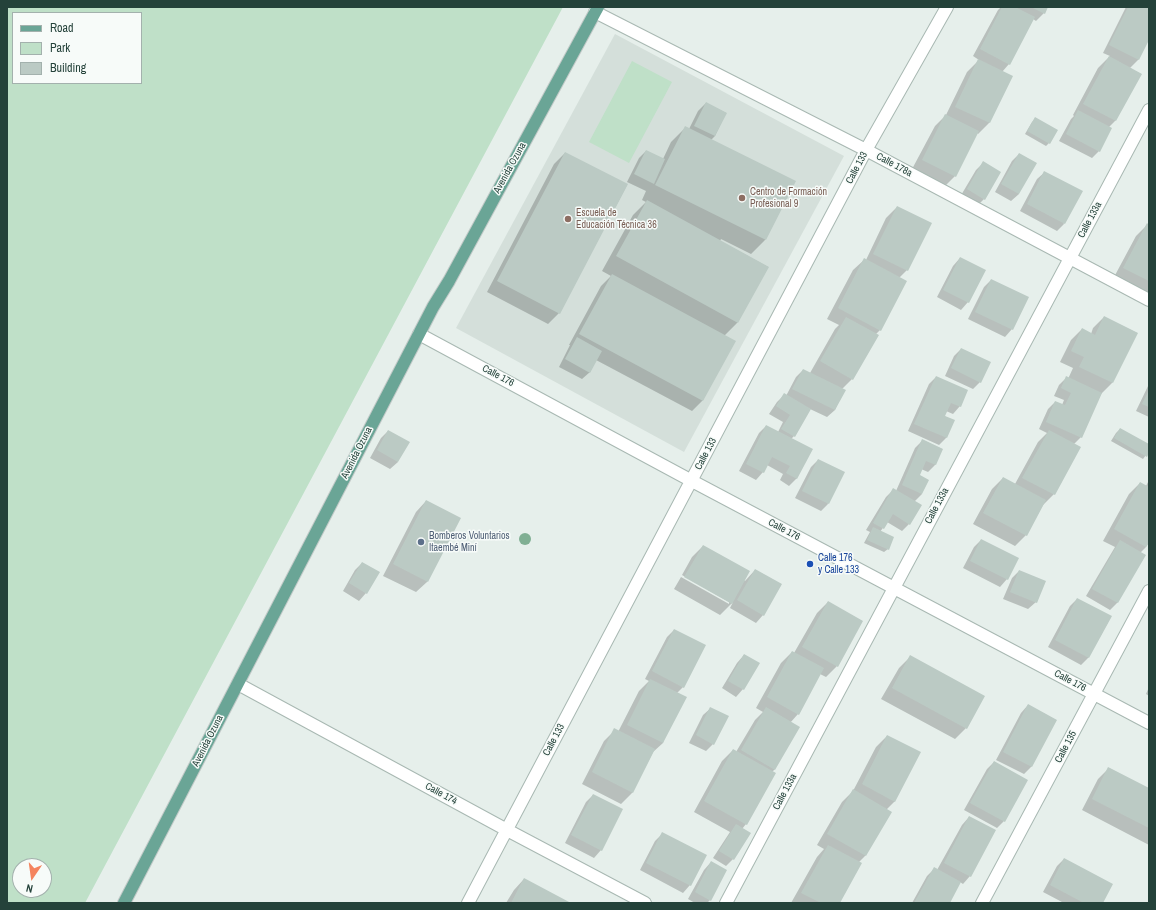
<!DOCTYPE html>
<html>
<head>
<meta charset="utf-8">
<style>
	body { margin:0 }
	#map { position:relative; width:1156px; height:910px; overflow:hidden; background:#e6efeb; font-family:"Archivo Narrow",sans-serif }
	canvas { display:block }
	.frame { position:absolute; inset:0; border:8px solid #24423a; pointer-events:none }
	.legend { position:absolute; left:12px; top:12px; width:130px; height:72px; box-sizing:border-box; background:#f7fbf9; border:1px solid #a3b1ad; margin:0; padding:5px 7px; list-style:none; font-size:12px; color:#24423a }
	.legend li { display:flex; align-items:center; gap:8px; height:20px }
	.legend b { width:20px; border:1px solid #a3b1ad }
	.north { position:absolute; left:12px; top:858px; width:40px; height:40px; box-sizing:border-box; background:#f7fbf9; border:1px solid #a3b1ad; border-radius:50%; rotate:193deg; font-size:11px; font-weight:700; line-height:16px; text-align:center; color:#24423a }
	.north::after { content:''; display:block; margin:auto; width:14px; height:18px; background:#f4845f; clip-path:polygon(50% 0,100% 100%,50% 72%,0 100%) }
</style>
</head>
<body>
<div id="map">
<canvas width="1156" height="910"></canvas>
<div class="frame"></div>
<ul class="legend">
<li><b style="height:5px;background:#6aa596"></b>Road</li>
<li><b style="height:11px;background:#bfe0c8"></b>Park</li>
<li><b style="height:11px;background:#bbcac4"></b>Building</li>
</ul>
<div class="north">N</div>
</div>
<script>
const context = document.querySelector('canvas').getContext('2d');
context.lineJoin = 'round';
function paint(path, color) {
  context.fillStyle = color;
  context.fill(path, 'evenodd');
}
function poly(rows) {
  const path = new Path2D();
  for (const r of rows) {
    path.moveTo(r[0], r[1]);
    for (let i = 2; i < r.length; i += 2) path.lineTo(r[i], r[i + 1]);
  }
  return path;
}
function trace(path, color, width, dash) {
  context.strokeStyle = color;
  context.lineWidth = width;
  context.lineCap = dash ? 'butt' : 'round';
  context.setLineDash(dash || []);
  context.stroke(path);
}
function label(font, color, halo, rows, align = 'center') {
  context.font = font + ' "Archivo Narrow",sans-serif';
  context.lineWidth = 3;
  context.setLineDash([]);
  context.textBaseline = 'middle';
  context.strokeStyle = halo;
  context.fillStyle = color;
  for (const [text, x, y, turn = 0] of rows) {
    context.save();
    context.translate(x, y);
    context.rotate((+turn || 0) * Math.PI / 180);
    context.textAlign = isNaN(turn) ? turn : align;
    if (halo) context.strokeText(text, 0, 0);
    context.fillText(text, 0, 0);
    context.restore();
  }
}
paint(poly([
	[615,34,844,156,684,452,456,328]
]), '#d4dfda');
paint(poly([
	[7,7,563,7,85,903,7,903],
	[13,13,141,13,141,83,13,83],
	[20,866,44,866,44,890,20,890],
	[632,61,672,82,629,163,589,142]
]), '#bfe0c8');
paint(poly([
	[1001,7,1047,7,1044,13,1036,21,1033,19,1009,64,1002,72,1011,77,989,123,978,134,977,133,955,176,944,187,911,171,935,126,946,115,967,72,979,60,973,56,998,10],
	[1126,7,1149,7,1149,38,1138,60,1130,68,1141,74,1115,121,1109,127,1099,151,1092,158,1059,141,1071,119,1074,116,1073,115,1098,68,1110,56,1103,53],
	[706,103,726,113,715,136,711,140,794,181,765,240,751,254,721,239,720,241,768,267,737,323,724,336,703,400,692,411,596,360,590,372,582,379,559,367,570,345,569,345,601,286,611,276,602,271,633,215,646,202,642,200,646,191,627,182,639,158,646,151,663,159,671,142,686,127,689,129,698,111],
	[1035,119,1049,143,1046,146,1025,134,1032,122],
	[565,153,627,185,559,313,548,324,487,292,554,164],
	[1019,154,1019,194,1011,201,995,192,1012,161],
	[983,163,984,199,977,206,960,197,976,170],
	[1045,172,1064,224,1057,231,1020,211,1037,179],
	[897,207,907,270,899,278,880,330,875,335,852,379,842,389,844,390,835,410,827,417,810,409,794,436,791,439,797,478,789,486,780,480,783,474,767,465,763,472,756,480,739,471,759,433,766,426,778,432,783,422,769,414,777,402,784,395,786,396,796,377,803,370,810,373,835,329,839,325,827,319,853,270,864,260,866,260,886,218],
	[1149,222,1149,296,1113,279,1136,236,1147,225,1148,225],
	[960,258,968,302,961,310,937,297,953,266],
	[991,280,1012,329,1005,337,968,319,984,287],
	[1104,317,1137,333,1112,383,1101,394,1081,437,1074,444,1054,494,1043,505,1026,535,1015,546,973,524,992,489,1003,478,1015,484,1038,442,1047,433,1039,429,1048,409,1055,402,1062,405,1064,400,1054,396,1059,385,1066,378,1068,379,1073,368,1060,362,1071,340,1082,329,1091,334,1093,328],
	[961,349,980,382,973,389,945,376,954,356],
	[936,377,960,406,953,414,946,411,944,416,953,420,946,438,939,445,908,431,929,384],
	[1149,384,1149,417,1136,411],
	[1120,429,1149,445,1149,451,1143,459,1111,441,1116,433],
	[388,431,398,462,390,469,370,458,381,438],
	[923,440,942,449,935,465,928,472,921,469,918,476,922,494,914,502,909,524,902,531,887,522,880,532,888,549,884,552,864,543,870,532,866,530,886,497,893,490,896,491,915,448],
	[818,460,828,504,821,511,795,498,811,467],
	[1149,480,1149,541,1146,547,1140,553,1145,555,1117,603,1110,610,1086,596,1115,547,1103,541,1129,494,1140,483,1146,486],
	[426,501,427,582,416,592,383,576,416,512],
	[981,540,1007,579,1000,587,963,568,974,547],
	[703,546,745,581,755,570,781,585,763,615,756,623,730,608,733,602,720,615,674,589,681,577,729,604,729,602,682,575,692,557],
	[362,563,366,593,359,601,343,591,355,570],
	[1019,571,1036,602,1028,609,1003,599,1012,578],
	[1077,599,1111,617,1088,658,1081,665,1048,647,1070,606],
	[828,602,862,621,837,666,826,677,820,674,798,714,790,723,775,769,772,772,746,824,742,829,733,859,726,866,713,858,730,832,694,812,722,761,733,750,736,752,755,720,763,712,756,708,781,663,792,652,794,653,817,613],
	[674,630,683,687,677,693,663,743,653,752,632,793,621,804,582,784,604,741,615,730,618,732,639,691,649,681,645,679,667,637],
	[744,655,743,689,736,697,722,688,737,663],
	[910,657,966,728,955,739,881,699,899,668],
	[1149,687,1149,696,1146,694],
	[1028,705,1056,720,1031,767,1024,774,996,760,1021,713],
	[711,708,713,744,706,751,689,743,703,715],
	[887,736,895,801,886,810,890,812,865,856,858,863,839,903,791,903,817,857,824,849,817,845,842,802,853,791,876,747],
	[994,762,1004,821,997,828,964,810,987,769],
	[1109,768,1149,789,1149,845,1082,810,1098,779],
	[593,795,601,850,594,858,565,843,586,802],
	[969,817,970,876,963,884,960,882,949,903,912,903,927,876,934,869,937,870,962,825],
	[662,834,690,885,683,893,640,870,655,841],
	[1064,859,1102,903,1061,903,1062,902,1043,892,1057,866],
	[711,862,710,900,707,903,695,903,688,899,704,870],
	[524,879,569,903,506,903,514,890]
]), '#0003');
paint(poly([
	[1002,7,1015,7,1035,17,1010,65,980,49],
	[1031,7,1048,7,1045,14],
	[1128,7,1149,7,1149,40,1139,60,1109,45],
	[1109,56,1142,74,1116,121,1083,104],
	[978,59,1013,76,990,123,955,107],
	[706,102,727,113,715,136,694,126],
	[1078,110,1112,128,1100,152,1066,134],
	[945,114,979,131,956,177,922,160],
	[1035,117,1058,130,1050,144,1027,131],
	[685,126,796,181,766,240,655,185],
	[646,150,665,159,654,184,634,174],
	[565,152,628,184,560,314,497,281],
	[1019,153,1037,163,1019,194,1001,184],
	[983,161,1001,172,985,200,967,189],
	[1044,171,1083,191,1065,224,1027,204],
	[647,200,769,267,738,323,616,256],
	[897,206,932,223,908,271,873,254],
	[1147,223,1149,225,1149,281,1123,268],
	[960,257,986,270,969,303,943,290],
	[864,258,907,281,881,331,838,308],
	[612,274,736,341,703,401,579,334],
	[991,279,1029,297,1013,330,975,312],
	[1104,316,1138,333,1113,383,1079,367,1084,357,1071,351,1082,328,1095,335],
	[846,317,879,335,853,380,820,361],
	[577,337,602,351,590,373,565,359],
	[961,348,991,362,981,383,951,368],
	[803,369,846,390,835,410,792,389],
	[936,376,968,390,961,407,951,403,945,416,955,420,947,438,914,424],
	[1066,376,1102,393,1082,438,1046,422,1055,401,1065,405,1071,393,1061,388],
	[1149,390,1149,407,1142,404],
	[784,393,811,409,795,437,781,429,790,415,776,406],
	[766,425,813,449,797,479,786,473,790,466,772,457,764,473,746,464],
	[1120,428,1149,444,1149,453,1147,457,1114,438],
	[388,430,410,442,398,462,377,450],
	[1049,430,1081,447,1055,495,1022,478],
	[922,439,943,449,936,465,926,461,920,475,929,480,922,494,902,485],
	[818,459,845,472,829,504,802,491],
	[1003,477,1046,500,1027,536,983,513],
	[1140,482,1149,487,1149,543,1146,547,1114,529],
	[893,488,922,505,910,525,893,514,884,529,873,523],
	[426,500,461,518,428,582,393,564],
	[873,527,894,537,889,550,867,540],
	[981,539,1019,558,1008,580,970,561],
	[1120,540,1146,555,1118,603,1092,589],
	[703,545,750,571,732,604,684,577],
	[362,562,380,572,367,594,349,583],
	[755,569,782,584,764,616,737,600],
	[1019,570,1046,581,1037,603,1010,592],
	[1077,598,1112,616,1089,658,1055,640],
	[828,601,863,621,838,667,802,647],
	[674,629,706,645,684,688,652,671],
	[792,651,824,668,799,715,767,697],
	[744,654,760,663,744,690,728,681],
	[910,655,985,696,967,729,892,688],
	[650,679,687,697,663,743,627,725],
	[1028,704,1057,720,1032,767,1003,752],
	[710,707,729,716,714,745,696,735],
	[766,707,800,727,775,770,741,750],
	[614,728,655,749,633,793,592,772],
	[887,735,921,752,895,802,862,784],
	[733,749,776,773,747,825,704,801],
	[994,761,1028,780,1005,822,970,803],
	[1108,767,1149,788,1149,828,1092,799],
	[853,789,892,812,866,856,827,834],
	[593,794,623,809,602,851,571,835],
	[969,816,996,830,971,877,944,863],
	[736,824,751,833,734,860,719,851],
	[662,832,707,855,691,886,646,863],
	[828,845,862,863,840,903,821,903,801,893],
	[1064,858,1113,884,1103,903,1084,903,1050,885],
	[711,861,727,870,711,901,695,892],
	[934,867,961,882,950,903,914,903],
	[524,878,571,903,511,903]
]), '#bbcac4');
const minor = poly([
	[595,12,866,150,1149,300],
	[419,334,692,481,1149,723],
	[238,684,507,830,645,903],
	[468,903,866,150,947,7],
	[726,903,1149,110],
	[982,903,1149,591]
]);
const major = poly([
	[124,903,433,307,449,281,598,7]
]);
trace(minor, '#a8b8b2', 14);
trace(major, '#c2cac8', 14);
trace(minor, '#fff', 12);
trace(major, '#6aa596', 12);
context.fillStyle = '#80af93';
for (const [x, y] of [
	[525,539]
]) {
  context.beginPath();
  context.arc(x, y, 6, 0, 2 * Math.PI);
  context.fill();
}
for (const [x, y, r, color] of [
	[742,198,4,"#8d6e63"],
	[568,219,4,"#8d6e63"],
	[421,542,4,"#5c6f8a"],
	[810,564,4,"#1a4fb4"]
]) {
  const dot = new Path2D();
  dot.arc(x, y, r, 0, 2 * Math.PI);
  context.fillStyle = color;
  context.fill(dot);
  trace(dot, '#f7fbf9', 1.5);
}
label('10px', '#24423a', '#f7fbf9', [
	["Calle 178a",894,165,28],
	["Avenida Ozuna",510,168,-61],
	["Calle 133",857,168,-62],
	["Calle 133a",1090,220,-62],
	["Calle 176",498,376,28],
	["Avenida Ozuna",357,453,-63],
	["Calle 133",706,454,-62],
	["Calle 133a",937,506,-62],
	["Calle 176",784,530,28],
	["Calle 176",1070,681,28],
	["Calle 133",554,740,-62],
	["Avenida Ozuna",208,741,-63],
	["Calle 135",1066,747,-62],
	["Calle 133a",785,792,-62],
	["Calle 174",441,794,29]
]);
label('10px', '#785e54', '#f7fbf9', [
	["Centro de Formación",750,192],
	["Profesional 9",750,204],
	["Escuela de",576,213],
	["Educación Técnica 36",576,225]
], 'left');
label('10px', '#4e5e75', '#f7fbf9', [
	["Bomberos Voluntarios",429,536],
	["Itaembé Miní",429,548]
], 'left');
label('10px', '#164399', '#f7fbf9', [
	["Calle 176",818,558],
	["y Calle 133",818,570]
], 'left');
</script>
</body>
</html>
